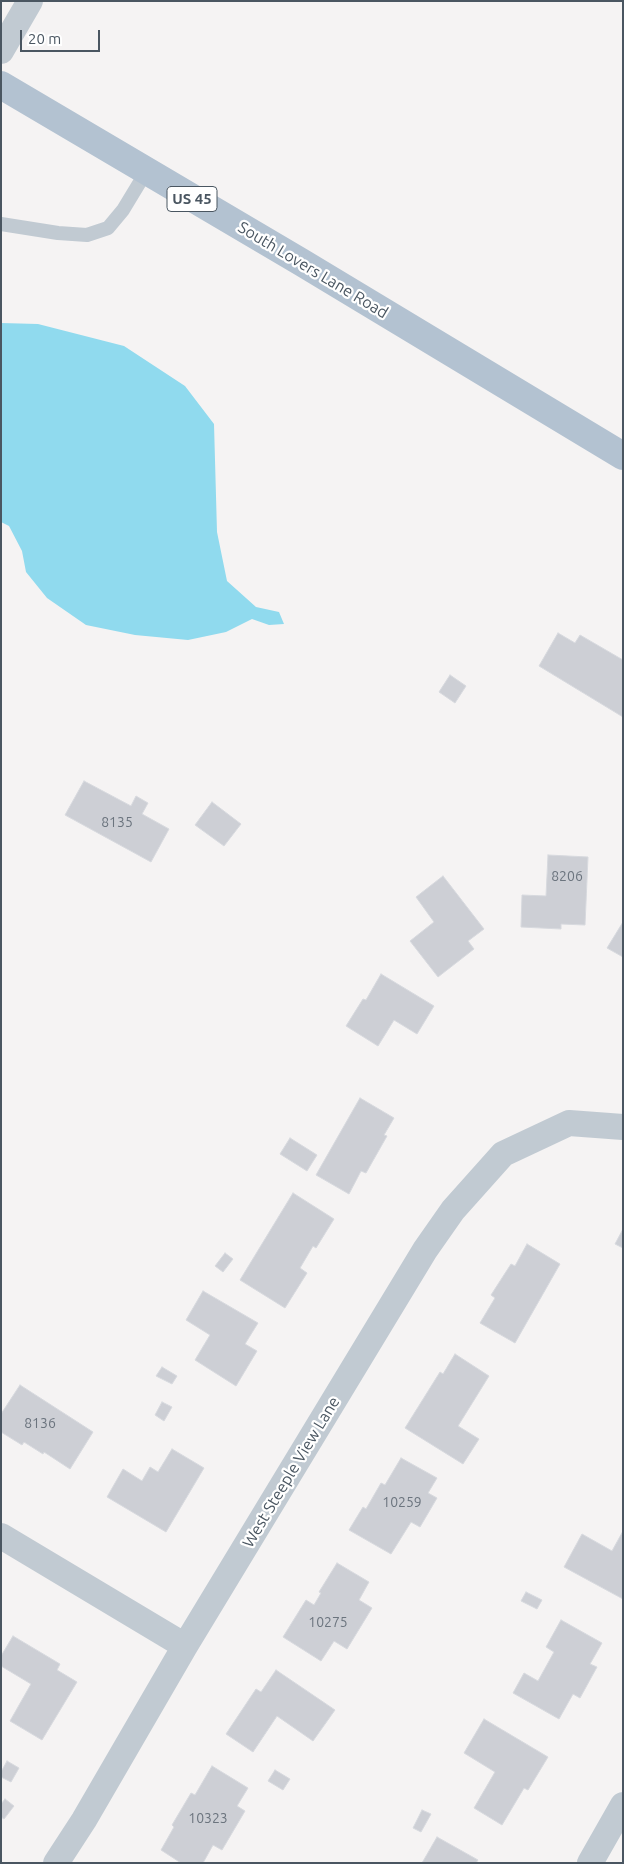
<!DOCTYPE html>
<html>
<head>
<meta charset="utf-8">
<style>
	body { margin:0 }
	#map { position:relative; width:624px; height:1864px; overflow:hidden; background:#f5f3f3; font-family:Ubuntu,sans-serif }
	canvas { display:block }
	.frame { position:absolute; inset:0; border:2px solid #4a5661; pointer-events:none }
	.scale { position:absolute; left:20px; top:30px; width:80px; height:22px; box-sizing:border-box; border:2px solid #4a5661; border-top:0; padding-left:6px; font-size:15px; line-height:18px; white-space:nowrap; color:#4a5661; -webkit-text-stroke:4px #fff; paint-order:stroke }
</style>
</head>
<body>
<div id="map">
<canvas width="624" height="1864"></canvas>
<div class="frame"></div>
<div class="scale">20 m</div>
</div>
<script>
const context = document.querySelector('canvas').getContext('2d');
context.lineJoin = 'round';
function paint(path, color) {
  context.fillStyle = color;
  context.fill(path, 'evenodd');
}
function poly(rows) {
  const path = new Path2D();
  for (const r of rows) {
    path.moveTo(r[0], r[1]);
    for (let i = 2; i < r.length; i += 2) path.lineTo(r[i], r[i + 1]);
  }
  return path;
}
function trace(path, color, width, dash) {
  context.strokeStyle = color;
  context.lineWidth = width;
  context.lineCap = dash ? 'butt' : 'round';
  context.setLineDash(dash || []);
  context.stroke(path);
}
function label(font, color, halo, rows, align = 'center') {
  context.font = font + ' Ubuntu,sans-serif';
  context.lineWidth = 4.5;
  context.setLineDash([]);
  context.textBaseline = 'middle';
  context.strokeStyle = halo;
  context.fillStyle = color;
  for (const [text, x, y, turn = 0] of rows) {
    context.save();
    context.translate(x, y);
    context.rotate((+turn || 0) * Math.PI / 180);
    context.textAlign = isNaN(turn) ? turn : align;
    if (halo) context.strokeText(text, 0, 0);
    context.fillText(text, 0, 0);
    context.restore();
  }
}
paint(poly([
	[1,323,38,324,124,346,185,386,214,424,217,532,227,581,256,607,279,612,284,624,269,625,252,619,226,632,188,640,135,635,86,625,47,598,26,572,22,551,9,526,1,522]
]), '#90daee');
const building = poly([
	[558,633,575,643,580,635,623,660,623,717,539,666,558,633],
	[450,675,466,686,455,703,439,692,450,675],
	[84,781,131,806,136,796,148,803,142,814,169,829,151,862,65,815,84,781],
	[212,802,241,824,224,846,195,825,212,802],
	[548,855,588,857,585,925,561,924,561,929,521,927,522,895,546,896,548,855],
	[443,876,484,929,468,941,474,949,438,977,410,941,434,922,416,897,443,876],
	[623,922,623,957,607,948,623,922],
	[381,974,434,1006,417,1034,394,1020,378,1046,346,1026,363,999,366,1000,381,974],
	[360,1098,394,1118,384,1135,387,1136,366,1173,361,1171,349,1194,316,1175,360,1098],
	[290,1138,317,1155,307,1171,280,1154,290,1138],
	[293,1193,334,1219,316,1248,313,1246,300,1268,307,1273,285,1308,240,1280,293,1193],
	[623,1229,623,1248,615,1244,623,1229],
	[527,1244,560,1264,515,1343,480,1323,495,1298,491,1295,511,1264,515,1266,527,1244],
	[225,1253,233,1259,223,1272,215,1266,225,1253],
	[203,1291,258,1323,245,1344,257,1351,236,1386,195,1360,210,1335,186,1320,203,1291],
	[455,1354,489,1376,458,1426,479,1439,463,1464,405,1428,440,1372,443,1374,455,1354],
	[162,1367,177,1376,172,1384,156,1376,162,1367],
	[20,1385,93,1432,70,1469,44,1452,43,1454,24,1442,22,1445,1,1432,1,1414,20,1385],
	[162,1402,172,1407,164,1421,155,1415,162,1402],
	[172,1449,204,1468,166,1532,107,1497,123,1469,142,1481,150,1467,158,1472,172,1449],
	[401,1458,437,1478,428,1493,437,1498,420,1527,411,1522,391,1554,349,1530,363,1507,366,1509,381,1483,385,1485,401,1458],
	[623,1531,623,1599,564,1567,582,1534,612,1551,623,1531],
	[337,1563,369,1582,359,1600,372,1608,347,1649,334,1641,321,1661,283,1637,306,1600,314,1605,321,1593,319,1592,337,1563],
	[526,1592,542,1600,537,1609,521,1601,526,1592],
	[561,1620,602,1643,590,1664,597,1667,580,1698,573,1694,559,1719,513,1693,524,1673,538,1681,554,1652,546,1647,561,1620],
	[13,1636,60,1664,57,1670,77,1682,42,1740,10,1721,31,1684,1,1666,1,1656,13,1636],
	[276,1670,335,1710,313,1741,277,1716,253,1752,226,1734,256,1689,261,1692,276,1670],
	[484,1719,548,1757,528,1790,524,1788,502,1825,474,1808,495,1772,464,1753,484,1719],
	[7,1761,19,1768,11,1782,1,1777,1,1772,7,1761],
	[212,1766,248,1788,237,1806,245,1811,222,1850,213,1845,203,1863,181,1863,161,1850,174,1827,172,1825,191,1793,195,1795,212,1766],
	[275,1770,290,1779,283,1790,268,1781,275,1770],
	[5,1799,14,1806,4,1819,1,1817,1,1804,5,1799],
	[422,1810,431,1814,421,1832,413,1828,422,1810],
	[437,1837,478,1860,476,1863,422,1863,437,1837]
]);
paint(building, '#cdcfd5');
trace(building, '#d7d9de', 1);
trace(poly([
	[1,224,58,233,87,235,108,228,123,210,146,172]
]), '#c1cad2', 14);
trace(poly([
	[1,51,30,1],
	[1,1536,185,1646],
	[56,1863,84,1820,185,1646,425,1250,453,1210,503,1154,569,1123,623,1127],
	[590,1863,623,1805]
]), '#c1cad2', 26);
trace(poly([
	[1,85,301,262,623,456]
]), '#b3c2d1', 28);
label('14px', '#6b747e', null, [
	["8135",117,822],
	["8206",567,876],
	["8136",40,1423],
	["10259",402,1502],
	["10275",328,1622],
	["10323",208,1818]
]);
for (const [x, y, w] of [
	[192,199,50]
]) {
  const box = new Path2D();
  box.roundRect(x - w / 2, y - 12.5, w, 25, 4);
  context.fillStyle = '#fff';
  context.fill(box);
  trace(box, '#4a5661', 1);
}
label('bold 15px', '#4a5661', null, [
	["US 45",192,199]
]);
label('16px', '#4a5661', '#fff', [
	["South Lovers Lane Road",313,270,31],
	["West Steeple View Lane",291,1472,-59]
]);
</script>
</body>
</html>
